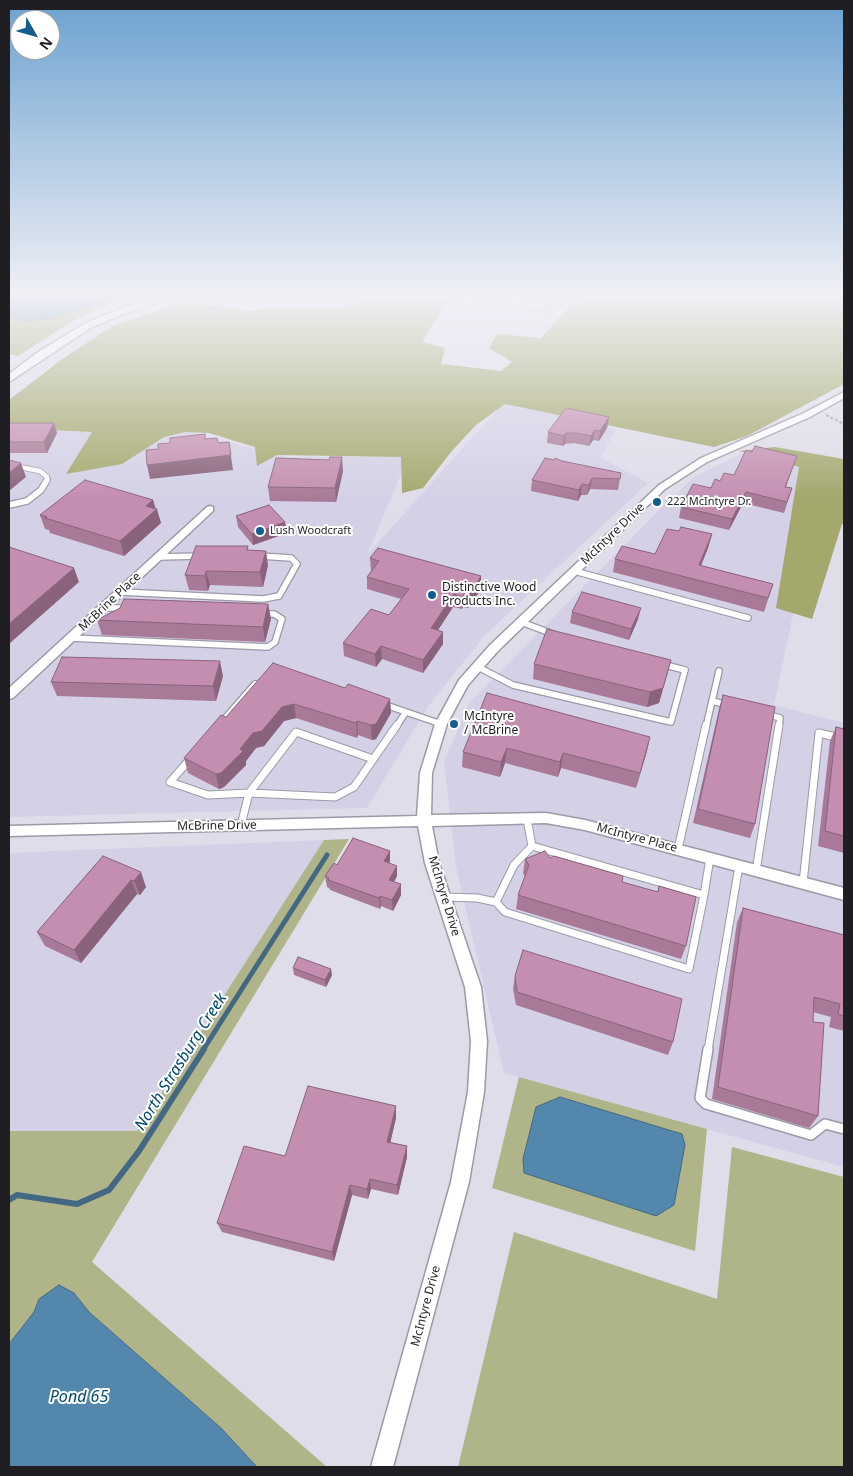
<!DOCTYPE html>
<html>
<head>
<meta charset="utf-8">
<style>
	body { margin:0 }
	#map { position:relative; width:853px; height:1476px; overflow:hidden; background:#dfddea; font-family:"Noto Sans",sans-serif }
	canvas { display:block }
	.frame { position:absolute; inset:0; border:10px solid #1f1e23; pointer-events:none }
	.north { position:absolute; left:10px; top:10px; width:50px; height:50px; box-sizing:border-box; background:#fff; border:1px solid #a5a5a7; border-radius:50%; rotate:128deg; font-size:14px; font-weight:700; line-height:20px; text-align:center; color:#1f1e23 }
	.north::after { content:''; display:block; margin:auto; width:18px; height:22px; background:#145c90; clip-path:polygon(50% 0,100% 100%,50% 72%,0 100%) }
</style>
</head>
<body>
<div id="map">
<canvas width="853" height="1476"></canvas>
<div class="frame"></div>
<div class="north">N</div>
</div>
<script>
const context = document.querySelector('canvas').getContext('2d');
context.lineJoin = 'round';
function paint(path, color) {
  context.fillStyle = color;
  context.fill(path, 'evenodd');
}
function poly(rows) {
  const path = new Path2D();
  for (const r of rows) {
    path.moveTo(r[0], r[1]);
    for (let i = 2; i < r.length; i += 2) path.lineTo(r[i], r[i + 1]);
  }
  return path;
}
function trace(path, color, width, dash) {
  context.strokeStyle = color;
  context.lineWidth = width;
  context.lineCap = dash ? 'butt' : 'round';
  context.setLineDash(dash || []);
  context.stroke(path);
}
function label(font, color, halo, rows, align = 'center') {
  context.font = font + ' "Noto Sans",sans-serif';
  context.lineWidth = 4;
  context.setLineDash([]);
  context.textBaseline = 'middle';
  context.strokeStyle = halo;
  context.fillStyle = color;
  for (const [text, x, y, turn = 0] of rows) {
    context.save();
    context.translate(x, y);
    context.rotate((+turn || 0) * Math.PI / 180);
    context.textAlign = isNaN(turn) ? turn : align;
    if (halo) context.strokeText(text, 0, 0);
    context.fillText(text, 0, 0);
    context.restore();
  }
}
paint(poly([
	[447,294,577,294,571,301,562,304,548,316],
	[504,402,617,429,600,457,648,483,484,636,427,708,367,808,9,817,9,429,96,431,72,474,177,428,285,457,408,457,367,555],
	[751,449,824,466,774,705,844,723,844,1167,504,1073,456,867,444,762,469,703,661,508,695,476],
	[324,840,137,1131,9,1131,9,853]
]), '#d4d1e6');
paint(poly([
	[349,839,92,1262,327,1467,257,1467,221,1428,89,1312,74,1293,39,1299,34,1312,9,1344,9,1131,137,1131,324,840],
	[519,1077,707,1129,695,1251,492,1188],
	[732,1147,844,1177,844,1467,458,1467,514,1232,717,1299]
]), '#b0b489');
paint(poly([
	[122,294,147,294,108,304,76,319,18,356,9,354,9,316,23,321,87,307],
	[395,294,429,294,447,301,422,342,445,348,441,364,501,371,512,362,489,348,497,334,541,338,571,305,613,294,844,294,844,384,747,436,714,447,505,404,476,425,451,452,423,488,402,493,401,457,277,455,257,466,255,447,209,433,185,432,164,437,122,464,66,474,92,432,9,428,9,400,61,360,112,326,157,311,171,304,226,306,248,311,274,308,339,308],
	[775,447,844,459,844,524,842,524,812,619,776,608,799,467,739,451]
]), '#a4a86d');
const water = poly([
	[9,294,122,294,49,319,23,321,9,316,9,294],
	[560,1097,682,1134,685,1145,674,1205,656,1216,524,1173,523,1159,536,1107,560,1097],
	[59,1285,74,1293,89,1312,221,1428,257,1467,9,1467,9,1344,34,1312,39,1299,59,1285]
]);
paint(water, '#5388ac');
trace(water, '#436883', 1);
trace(poly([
	[203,1050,327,855]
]), '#436883', 5);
trace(poly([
	[9,1200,17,1195,77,1204,109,1190,139,1151,204,1049]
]), '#436883', 6);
const serviceFar3 = poly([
	[486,294,500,301,540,305,554,301,566,294],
	[9,465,40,471,47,477,47,481]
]);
const serviceFar2 = poly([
	[9,505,27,501,41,490,47,480],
	[159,557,200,556],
	[574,571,748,618],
	[121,592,263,599,279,596,297,564,291,558,260,556],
	[103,608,127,608],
	[521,622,553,634],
	[71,638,268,647,275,642,282,619,274,614,262,614],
	[478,667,513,685,671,722,685,670,661,664],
	[712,701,719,671],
	[383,704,441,724],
	[767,714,780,718,779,727],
	[221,723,255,684],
	[396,727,406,712],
	[706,727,712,701,728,705]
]);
const serviceFar1 = poly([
	[190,759,170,782,208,795,249,793,335,797,354,787,397,725],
	[527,819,532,846,704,895,710,858],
	[241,825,249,793,296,732,373,759],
	[532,846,514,865,496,902,505,912,689,969,704,895],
	[678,849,706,725],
	[756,871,779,725],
	[803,883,819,733,844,739],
	[444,897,477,898,496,902],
	[708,1050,739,866]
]);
const service = poly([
	[708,1049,700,1098,706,1104,811,1135,825,1124,844,1129]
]);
const minor = poly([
	[844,392,844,398,810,417,707,462,665,489,498,651,468,685,447,724,432,773,431,815,546,813,585,820,844,888,844,900,585,830,546,823,432,826,439,863,481,987,487,1041,484,1092,469,1182,393,1467,371,1467,451,1182,468,1092,471,1041,465,987,425,863,418,826,9,836,9,826,417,816,420,773,435,724,459,680,490,645,659,485,701,458,804,413,844,392],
	[210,506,213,507,213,511,13,698,9,699,9,688,207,507,210,506]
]);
const tertiary = poly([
	[176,294,191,294,136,309,92,327,9,382,9,374,38,352,86,323,130,305,176,294]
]);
trace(serviceFar3, '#9b9aa6', 6);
trace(serviceFar2, '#9b9aa6', 8);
trace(serviceFar1, '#9b9aa6', 9);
trace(service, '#9b9aa6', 12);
trace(minor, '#9b9aa6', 3);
trace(tertiary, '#9b9aa6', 3);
trace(poly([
	[826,415,844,424]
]), '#a3a2ac', 2, [3, 2]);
trace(serviceFar3, '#fff', 4.5);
trace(serviceFar2, '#fff', 5.5);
trace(serviceFar1, '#fff', 7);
trace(service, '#fff', 9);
paint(minor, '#fff');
paint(tertiary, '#fff');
paint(poly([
	[541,294,554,294,552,296],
	[609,417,607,428,599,441,593,440,589,446,574,443,565,444,563,446,547,443,548,432],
	[9,423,54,423,57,433,47,453,9,453],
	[752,452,797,456,786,487,792,488,784,513,743,503,729,530,679,518,681,507,720,481,734,475],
	[329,460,343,471,336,502,270,501,268,487],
	[562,461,621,473,618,490,590,489,587,495,581,495,578,501,531,491,532,480],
	[153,500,155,508,161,523,124,556,50,533,49,530,45,529,40,515],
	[236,516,285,522,287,533,253,545,238,527],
	[679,531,712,534,708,548,701,566,773,584,764,612,613,572,615,559,655,554],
	[249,550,268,565,263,587,210,585,208,591,189,590,185,575],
	[370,558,481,576,481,589,468,608,463,607,462,609,453,607,438,630,443,632,443,644,423,673,382,659,376,667,344,656,343,643,389,615,401,599,367,589,367,577,371,571],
	[268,604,271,619,265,642,102,635,97,620],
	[572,612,638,619,629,640,570,623],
	[671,660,659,703,647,707,533,679,534,664],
	[223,676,216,701,57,696,51,682],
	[345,688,390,699,391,713,376,739,372,740,358,735,357,738,296,718,284,721,264,746,256,748,246,761,246,765,224,787,219,789,188,773,184,758,226,717],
	[487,693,647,751,636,788,561,768,558,777,505,763,500,777,462,767,463,752],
	[723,695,755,824,750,838,693,823,719,709],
	[836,727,844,729,844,853,818,846,830,741],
	[390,851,390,861,389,863,397,876,394,882,401,884,401,895,393,911,381,906,380,909,330,890,329,888,327,887,325,876,337,865],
	[103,856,146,887,140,895,137,894,81,963,45,946,37,932],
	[550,858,622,882,657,892,659,886,686,946,681,959,516,909,518,895,525,876,523,873,525,859],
	[743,908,844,935,844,1031,829,1027,831,1017,813,1012,813,1022,818,1116,809,1128,712,1099,737,922],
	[293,968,332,975,326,987,294,975],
	[515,976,673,1042,668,1055,516,1005,513,989],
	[396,1118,390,1142,407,1146,407,1157,398,1195,371,1189,368,1199,352,1195,334,1261,222,1232,217,1223,285,1156]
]), '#a97a97');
paint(poly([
	[609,417,607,428,599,441,600,431],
	[54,423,57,433,47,453,44,442],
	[595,430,593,440,589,446,591,436],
	[566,433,565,444,563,446,564,436],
	[229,442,233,470,150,479,147,465],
	[342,457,343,471,336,502,335,488],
	[21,463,26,477,9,491,9,473],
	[592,478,590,489,587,495,589,485],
	[582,484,581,495,578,501,579,490],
	[746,492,743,503,729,530,732,519],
	[153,500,156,510,157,509,161,523,124,556,120,541,146,506],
	[285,522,287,533,253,545,252,534],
	[712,534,708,548,695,579,699,565],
	[266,551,268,565,263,587,260,572],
	[74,568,79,582,9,644,9,624],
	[206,571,210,585,208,591,205,576],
	[481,576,481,589,468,608,469,595],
	[454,594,453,607,431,641,431,628],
	[464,594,463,607,462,609,462,597],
	[268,604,271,619,265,642,263,627],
	[641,608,638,619,629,640,631,629],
	[443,632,443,644,423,673,423,660],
	[381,646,382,659,376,667,375,654],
	[671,660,659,703,647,707,650,692],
	[220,661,223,676,216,701,213,686],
	[390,699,391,713,376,739,372,740,371,725],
	[294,704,296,718,284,721,264,746,256,748,246,761,246,765,224,787,219,789,216,774,240,749,253,733,282,707],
	[357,721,358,735,357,738,356,723],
	[650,737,647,751,636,788,640,773],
	[507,748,505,763,500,777,501,762],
	[563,753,561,768,558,777,560,762],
	[390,851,390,861,385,872,384,861],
	[397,866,397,876,389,891,389,880],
	[141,872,146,887,140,895,134,881],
	[131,880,137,894,81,963,74,950],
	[401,884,401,895,393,911,392,900],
	[380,896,381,906,380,909,379,898],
	[331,969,332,975,326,987,325,980],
	[396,1106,396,1118,388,1153,387,1142],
	[407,1146,407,1157,398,1195,397,1185],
	[370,1179,371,1189,368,1199,367,1189],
	[350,1185,352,1195,334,1261,332,1252]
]), '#89637b');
const building = poly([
	[566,408,609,417,600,431,595,430,591,436,576,433,566,433,564,436,548,432,566,408],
	[9,423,54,423,44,442,9,442,9,423],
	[205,434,205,439,217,438,218,443,229,442,231,455,147,465,146,450,158,449,158,444,170,443,170,438,205,434],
	[755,446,797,456,785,487,792,488,787,502,746,492,732,519,681,507,693,484,711,488,715,479,720,481,724,473,734,475,746,450,752,452,755,446],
	[330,457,342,457,335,488,268,487,276,458,329,460,330,457],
	[545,458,554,460,555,458,562,461,621,473,620,479,592,478,589,485,582,484,579,490,532,480,545,458],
	[9,460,21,463,9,473,9,460],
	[85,480,153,500,146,506,157,509,120,541,45,518,47,517,40,515,85,480],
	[269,505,285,522,252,534,236,516,269,505],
	[681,527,712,534,699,565,773,584,768,598,615,559,622,546,655,554,667,529,679,531,681,527],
	[196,546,248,546,247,550,266,551,260,572,206,571,205,576,185,575,196,546],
	[9,547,74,568,9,624,9,547],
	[378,548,481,576,469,595,464,594,462,597,454,594,431,628,443,632,423,660,381,646,375,654,343,643,371,609,389,615,409,589,367,577,379,561,370,558,378,548],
	[582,592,641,608,631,629,572,612,582,592],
	[124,599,268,604,263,627,97,620,120,608,124,599],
	[547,629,671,660,663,688,650,692,534,664,547,629],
	[62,657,220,661,213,686,51,682,62,657],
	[273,663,345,688,348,684,390,699,376,724,371,725,357,721,356,723,294,704,282,707,262,731,253,733,240,749,243,751,221,773,216,774,184,758,221,715,226,717,273,663],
	[487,693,650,737,640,773,563,753,560,762,507,748,501,762,463,752,487,693],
	[723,695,775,707,755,824,698,809,723,695],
	[836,727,844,729,844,836,825,831,836,727],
	[353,838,390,851,384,861,397,866,389,880,401,884,392,900,380,896,379,898,328,880,329,878,325,876,334,863,337,865,353,838],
	[545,851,550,858,554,856,623,876,622,882,658,892,659,886,696,897,686,946,518,895,529,865,525,859,545,851],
	[103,856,141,872,134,881,131,880,74,950,37,932,103,856],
	[743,908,844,935,844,1016,838,1014,840,1004,814,997,813,1022,824,1023,818,1116,718,1087,743,908],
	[523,950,682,999,673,1042,517,992,515,976,523,950],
	[298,957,331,969,325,980,293,968,298,957],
	[308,1086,396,1106,387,1142,407,1146,397,1185,370,1179,367,1189,350,1185,332,1252,217,1223,244,1146,285,1156,308,1086]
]);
paint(building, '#c48eb0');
trace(building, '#89637b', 1);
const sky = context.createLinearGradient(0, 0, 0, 500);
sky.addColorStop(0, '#6ca2d0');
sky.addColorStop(0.59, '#f1f0f6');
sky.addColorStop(1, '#f1f0f600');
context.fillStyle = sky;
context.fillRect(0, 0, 853, 500);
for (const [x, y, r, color] of [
	[657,502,5,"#145c90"],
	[260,531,5,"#145c90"],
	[432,595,5,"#145c90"],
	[454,724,5,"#145c90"]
]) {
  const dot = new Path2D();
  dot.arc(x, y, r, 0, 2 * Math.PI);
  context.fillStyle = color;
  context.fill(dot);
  trace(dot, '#fff', 2);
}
label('11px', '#1f1e23', '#fff', [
	["222 McIntyre Dr.",667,502],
	["Lush Woodcraft",270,531]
], 'left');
label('12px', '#1f1e23', '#fff', [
	["McIntyre Drive",613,534,-44],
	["McBrine Place",110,602,-43],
	["McBrine Drive",217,826,-1],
	["McIntyre Place",637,838,15],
	["McIntyre Drive",444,896,73],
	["McIntyre Drive",426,1306,-75]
]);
label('12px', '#1f1e23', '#fff', [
	["Distinctive Wood",442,588],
	["Products Inc.",442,602],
	["McIntyre",464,717],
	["/ McBrine",464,731]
], 'left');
label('italic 16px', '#00486d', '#fff', [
	["North Strasburg Creek",181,1062,-58],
	["Pond 65",79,1397]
]);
</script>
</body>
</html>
